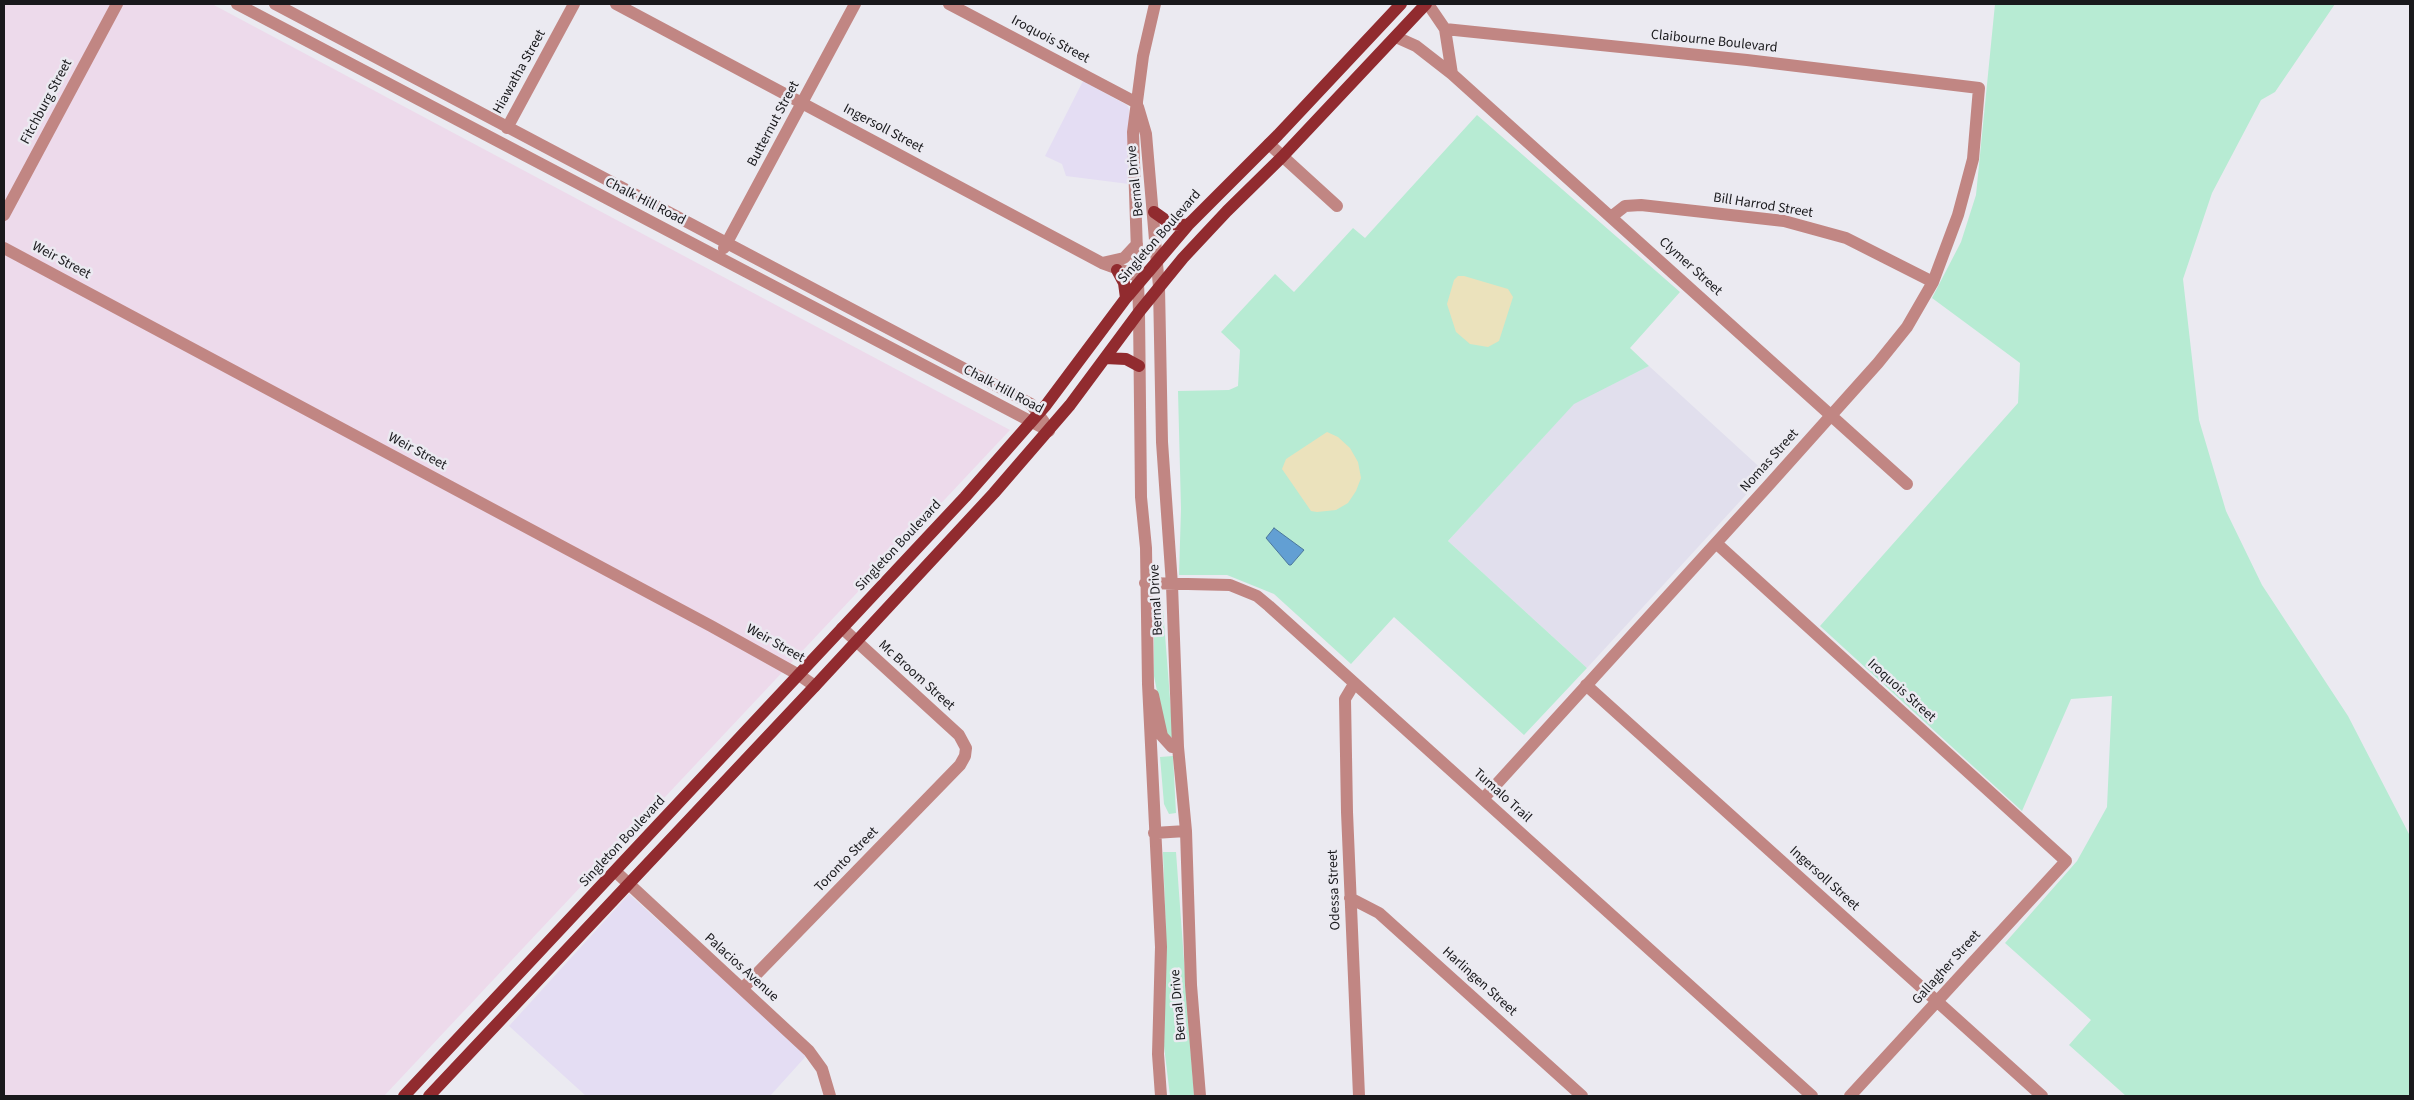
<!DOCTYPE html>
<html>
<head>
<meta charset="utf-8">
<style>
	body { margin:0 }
	#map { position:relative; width:2414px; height:1100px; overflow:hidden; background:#ebeaf1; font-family:"Source Sans 3",sans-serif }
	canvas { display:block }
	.frame { position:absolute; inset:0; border:5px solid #19191c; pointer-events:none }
</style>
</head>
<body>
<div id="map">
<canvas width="2414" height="1100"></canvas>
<div class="frame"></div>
</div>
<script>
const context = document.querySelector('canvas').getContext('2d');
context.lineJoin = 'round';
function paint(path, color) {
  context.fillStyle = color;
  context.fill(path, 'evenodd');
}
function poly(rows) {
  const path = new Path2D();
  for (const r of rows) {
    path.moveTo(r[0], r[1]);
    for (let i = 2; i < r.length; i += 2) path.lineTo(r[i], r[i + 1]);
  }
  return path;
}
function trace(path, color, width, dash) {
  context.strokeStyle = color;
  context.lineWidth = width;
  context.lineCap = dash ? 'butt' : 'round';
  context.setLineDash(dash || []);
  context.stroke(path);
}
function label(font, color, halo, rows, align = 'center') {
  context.font = font + ' "Source Sans 3",sans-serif';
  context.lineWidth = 5;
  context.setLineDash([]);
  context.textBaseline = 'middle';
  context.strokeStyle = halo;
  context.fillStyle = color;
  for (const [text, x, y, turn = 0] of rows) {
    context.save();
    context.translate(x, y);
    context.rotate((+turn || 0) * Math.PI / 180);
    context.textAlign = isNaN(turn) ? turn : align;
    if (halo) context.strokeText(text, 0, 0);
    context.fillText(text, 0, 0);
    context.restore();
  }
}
paint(poly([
	[1083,81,1127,105,1129,109,1129,184,1066,176,1062,164,1045,156],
	[629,894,807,1055,770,1096,586,1096,509,1026]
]), '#e4ddf3');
paint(poly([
	[4,4,212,4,1010,430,384,1096,4,1096]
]), '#eddaeb');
paint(poly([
	[1649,366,1766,473,1587,668,1448,541,1574,403]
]), '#e1dfed');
paint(poly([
	[1995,4,2335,4,2275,92,2261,100,2212,193,2183,279,2199,420,2226,511,2262,585,2348,716,2410,836,2410,1096,2126,1096,2069,1045,2091,1020,2005,943,2077,861,2107,807,2112,696,2071,699,2022,811,1820,626,2018,403,2020,363,1932,298,1961,242,1976,195],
	[1477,115,1680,292,1630,348,1649,366,1574,404,1448,541,1587,668,1524,735,1394,617,1351,664,1274,594,1227,575,1179,575,1181,509,1178,391,1229,390,1238,386,1240,350,1221,332,1275,274,1294,292,1353,228,1365,238],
	[1154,600,1162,601,1163,609,1173,737,1166,737,1154,676],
	[1173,756,1176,813,1169,814,1164,804,1160,757],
	[1163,852,1176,852,1194,1096,1170,1096,1164,1046,1166,934]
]), '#b7ebd3');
paint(poly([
	[1458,276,1464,276,1508,289,1513,297,1499,341,1488,347,1470,344,1456,332,1447,304,1454,280],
	[1327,432,1338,437,1350,448,1358,462,1361,478,1356,491,1348,503,1336,510,1317,512,1311,511,1282,469,1286,459]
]), '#ebe2bc');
const water = poly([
	[1274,528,1304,550,1291,565,1289,565,1266,538,1274,528]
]);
paint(water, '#629fd3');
trace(water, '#4c779c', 1);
trace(poly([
	[237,4,1049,431],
	[275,4,1031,404,1044,422],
	[616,4,1102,263,1138,276],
	[949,4,1137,103],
	[1155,4,1143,56,1133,132,1139,312,1141,497,1146,548,1148,684,1161,947,1158,1054,1161,1096],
	[1428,4,1445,29,1452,74,1907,484],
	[1445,29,1747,60,1979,88,1973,159,1958,215,1933,282,1907,327,1878,363,1767,487,1483,799],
	[1396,37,1416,46,1452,74],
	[1138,107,1146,134,1159,287,1162,442,1172,585,1178,747,1186,831,1191,985,1200,1096],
	[507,128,574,4],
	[1269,144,1337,206],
	[4,215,117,4],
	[1611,217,1625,206,1641,205,1784,221,1846,238,1933,282],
	[4,248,711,626,799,675,815,686],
	[724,248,855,4],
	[1102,263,1124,258,1137,244],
	[1716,543,2066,861,1850,1096],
	[1145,583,1230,585,1257,596,1269,606,1812,1096],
	[1354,684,1345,699,1347,812,1359,1096],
	[1586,685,2042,1096],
	[1153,695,1162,736,1172,747,1178,747],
	[1154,833,1186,831],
	[616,872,809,1051,822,1069,830,1096],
	[1350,898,1379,913,1582,1096],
	[742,989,960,765,965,756,966,748,959,735,842,628]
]), '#c18683', 12);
trace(poly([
	[1154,212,1171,224,1188,225],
	[1117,270,1124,283,1126,298],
	[1105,358,1126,359,1139,366],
	[404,1096,965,497,1046,405,1126,298,1188,225,1278,135,1401,4],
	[429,1096,815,686,994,493,1070,405,1139,312,1183,258,1227,211,1282,157,1426,4]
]), '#912b2f', 12);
label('14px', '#19191c', '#ebeaf1', [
	["Iroquois Street",1050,40,28],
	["Claibourne Boulevard",1714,42,6],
	["Hiawatha Street",520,72,-61],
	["Fitchburg Street",47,102,-62],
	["Butternut Street",774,124,-62],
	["Ingersoll Street",883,129,28],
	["Bernal Drive",1136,181,-96],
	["Chalk Hill Road",645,202,27],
	["Bill Harrod Street",1763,206,9],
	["Singleton Boulevard",1160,237,-49],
	["Weir Street",61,261,28],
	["Clymer Street",1690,267,42],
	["Chalk Hill Road",1003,390,28],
	["Weir Street",417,452,28],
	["Nomas Street",1770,461,-48],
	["Singleton Boulevard",899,546,-47],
	["Bernal Drive",1157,600,-93],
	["Weir Street",775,644,29],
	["Mc Broom Street",916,676,42],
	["Iroquois Street",1901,691,42],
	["Tumalo Trail",1502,796,42],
	["Singleton Boulevard",623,842,-47],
	["Toronto Street",847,860,-46],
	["Ingersoll Street",1824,879,42],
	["Odessa Street",1335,890,-92],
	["Palacios Avenue",741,968,42],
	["Gallagher Street",1947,968,-48],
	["Harlingen Street",1479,982,42],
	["Bernal Drive",1179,1005,-95]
]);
</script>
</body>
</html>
